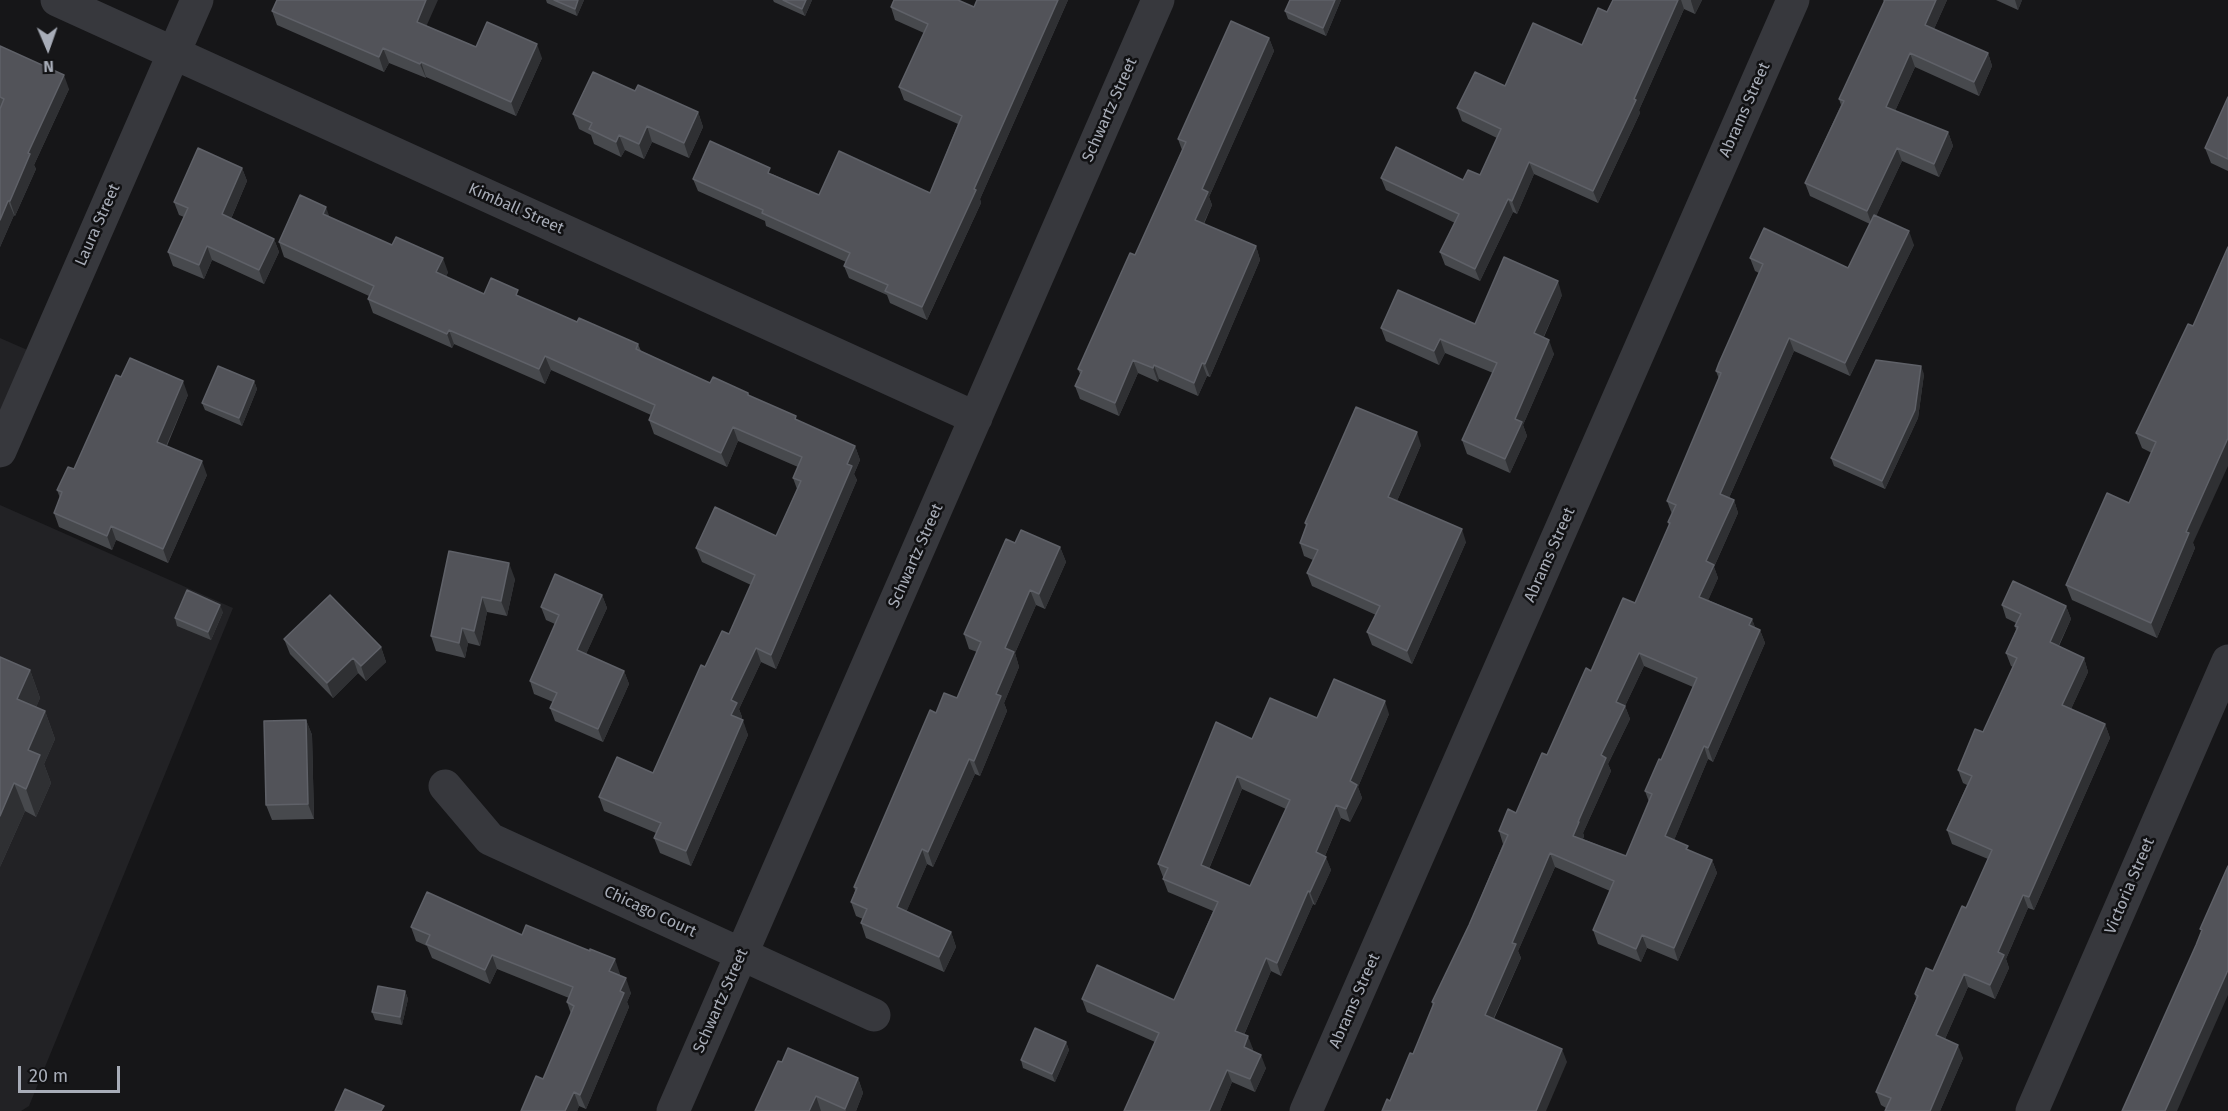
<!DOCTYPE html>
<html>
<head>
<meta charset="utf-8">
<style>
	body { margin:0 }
	#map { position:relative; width:2228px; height:1111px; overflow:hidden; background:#161618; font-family:"Fira Sans",sans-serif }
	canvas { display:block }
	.north { position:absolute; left:18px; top:18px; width:60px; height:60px; -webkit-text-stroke:4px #111113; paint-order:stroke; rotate:178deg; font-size:16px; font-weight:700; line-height:24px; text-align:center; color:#a8adb8 }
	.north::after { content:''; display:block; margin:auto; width:21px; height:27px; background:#a8adb8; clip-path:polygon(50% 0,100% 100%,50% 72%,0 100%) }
	.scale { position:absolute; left:18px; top:1066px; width:102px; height:27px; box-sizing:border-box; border:3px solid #a8adb8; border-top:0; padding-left:8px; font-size:18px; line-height:21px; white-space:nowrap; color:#a8adb8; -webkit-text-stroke:4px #111113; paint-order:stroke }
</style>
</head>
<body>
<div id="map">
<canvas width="2228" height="1111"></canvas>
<div class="north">N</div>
<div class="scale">20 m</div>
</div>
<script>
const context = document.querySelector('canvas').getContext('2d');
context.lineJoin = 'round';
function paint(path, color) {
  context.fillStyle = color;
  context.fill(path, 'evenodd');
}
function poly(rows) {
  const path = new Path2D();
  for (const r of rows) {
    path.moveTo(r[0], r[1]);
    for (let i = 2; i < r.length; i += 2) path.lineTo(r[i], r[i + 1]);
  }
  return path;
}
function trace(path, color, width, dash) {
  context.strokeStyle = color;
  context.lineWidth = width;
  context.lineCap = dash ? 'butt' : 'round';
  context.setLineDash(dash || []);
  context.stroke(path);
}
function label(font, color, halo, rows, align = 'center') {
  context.font = font + ' "Fira Sans",sans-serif';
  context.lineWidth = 5;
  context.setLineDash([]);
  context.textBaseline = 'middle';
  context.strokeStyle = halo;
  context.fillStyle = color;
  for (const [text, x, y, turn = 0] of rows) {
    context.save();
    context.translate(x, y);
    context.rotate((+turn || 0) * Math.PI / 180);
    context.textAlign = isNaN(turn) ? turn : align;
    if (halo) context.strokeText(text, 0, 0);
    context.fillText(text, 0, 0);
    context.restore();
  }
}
paint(poly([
	[0,338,41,356,0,451],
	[0,505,233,608,29,1106,21,1111,0,1111]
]), '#222225');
trace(poly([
	[57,0,976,418],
	[0,451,197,0],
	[445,786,490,839,874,1015],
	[673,1111,1158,0],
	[1306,1111,1793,0],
	[2032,1111,2228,661]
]), '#37383d', 33);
paint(poly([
	[546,0,584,0,577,16,547,3],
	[773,0,812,0,805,16,774,2],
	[977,0,1068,0,980,199,981,203,927,320,890,303,887,295,849,278,844,266,846,262,766,226,765,221,698,191,693,179,772,174,819,195,930,193,958,124,904,100,899,87,924,33,895,20,891,7,974,7],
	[1290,0,1341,0,1326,36,1288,19,1285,11],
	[1613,0,1702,0,1695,14,1684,9,1639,110,1640,113,1598,203,1534,174,1517,214,1513,212,1480,281,1445,265,1440,252,1455,223,1386,190,1381,178,1463,180,1480,175,1497,138,1462,121,1457,108,1505,86,1582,45,1607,12],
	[1883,0,1947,0,1934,29,1988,53,1992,66,1979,96,1915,67,1895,111,1948,132,1953,146,1939,177,1902,161,1876,216,1914,245,1850,376,1794,351,1729,498,1734,500,1738,513,1714,567,1718,578,1708,600,1752,619,1755,628,1760,630,1765,643,1713,762,1708,759,1674,840,1689,851,1712,860,1717,873,1678,961,1647,948,1641,962,1598,944,1593,930,1610,891,1555,867,1518,951,1521,958,1494,1019,1567,1062,1390,1101,1413,1054,1433,1006,1432,1002,1469,925,1503,844,1499,831,1516,813,1591,671,1635,603,1669,525,1668,522,1672,514,1667,501,1719,379,1716,371,1759,273,1755,271,1750,258,1848,268,1870,224,1810,196,1805,183,1841,105,1839,99,1884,2],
	[1644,666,1693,687,1661,760,1645,791,1649,802,1626,856,1583,839,1584,836,1583,833,1611,771,1608,764,1630,719,1625,706],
	[1996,0,2022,0,2018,10],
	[272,11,427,26,476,47,542,58,516,116,426,77,426,78,389,63,384,72,277,25],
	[1269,38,1274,51,1209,197,1212,205,1204,224,1256,246,1260,260,1210,377,1207,376,1198,396,1159,379,1158,382,1138,373,1119,416,1080,399,1075,386,1080,374,1078,369,1135,255,1182,150,1178,139],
	[0,46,69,89,34,165,36,169,15,216,14,215,0,247],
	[635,91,698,112,703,127,689,158,652,142,644,159,625,150,621,157,594,144,591,135,579,129,573,114],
	[2228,97,2228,171,2211,163,2205,148],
	[242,168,247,181,231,219,274,239,279,252,264,284,212,260,204,279,173,266,168,252,184,217,179,215,174,202],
	[330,217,448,272,446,277,484,294,521,297,577,322,638,344,641,351,710,383,748,393,749,396,798,421,855,446,860,460,854,474,857,480,776,669,761,662,739,709,742,717,741,719,748,735,691,866,660,853,654,838,656,833,604,811,599,797,653,773,705,667,729,634,751,585,702,562,696,548,776,536,797,489,793,478,798,467,738,441,727,467,654,434,649,420,651,415,551,370,545,384,454,344,452,348,373,313,368,299,369,296,284,257,279,242],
	[1562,295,1544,337,1554,354,1523,425,1527,436,1510,473,1467,454,1462,440,1493,373,1445,353,1439,365,1386,341,1381,328,1475,324],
	[2193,326,2193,543,2195,548,2157,638,2072,600,2066,585,2129,503,2152,453,2142,448,2136,433],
	[1924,374,1918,418,1885,489,1834,466,1831,458],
	[121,377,188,395,167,446,207,475,168,563,116,540,112,550,59,527,54,513,60,498,57,490,74,469],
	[254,381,257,389,242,426,205,410,202,403],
	[1421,445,1397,501,1466,542,1412,664,1372,645,1367,632,1376,615,1312,586,1307,573,1313,560,1304,556,1300,543,1306,526,1305,523],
	[1015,543,1060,547,1066,562,1045,609,1036,605,1015,653,1019,667,1004,703,1007,711,980,776,975,774,933,867,927,864,906,912,951,932,956,947,944,972,866,938,861,923,863,919,856,916,851,902,855,891,854,887,936,713,957,698,977,652,969,649,964,634],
	[449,551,515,579,507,616,487,612,480,646,468,643,465,658,436,651,431,636],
	[602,595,607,608,586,654,624,671,629,684,603,742,555,721,550,708,553,702,534,694,530,681,555,624,546,620,541,607],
	[2002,605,2066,606,2071,619,2059,646,2084,658,2088,672,2071,709,2105,724,2110,738,2034,910,2028,908,2006,959,2009,968,1995,999,1968,987,1945,1039,1963,1058,1940,1111,1885,1111,1886,1108,1881,1105,1876,1092,1916,999,1915,994,1933,971,1966,908,1988,859,1952,844,1947,830,1967,785,1963,783,1958,770,1983,732,2013,667,2011,666,2006,653,2016,630,2015,626,2016,623,2006,618],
	[223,612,211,640,177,626,175,618],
	[284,639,381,647,386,662,366,681,358,673,333,698,290,654],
	[30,670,40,698,36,707,45,711,55,739,44,764,51,783,36,817,25,811,0,867],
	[1389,714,1358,787,1362,798,1350,822,1341,818,1325,856,1331,870,1315,905,1313,904,1281,976,1271,971,1244,1035,1253,1049,1252,1051,1266,1068,1255,1092,1232,1082,1220,1111,1124,1111,1155,1042,1087,1012,1082,999,1174,1000,1213,911,1168,892,1163,879,1164,877,1163,877,1158,864,1252,739,1317,718],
	[1242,789,1286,809,1250,886,1209,869],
	[306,720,312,735,314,819,272,820,266,805],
	[411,927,522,935,620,974,619,975,631,993,627,1002,629,1007,586,1109,579,1106,577,1111,521,1111,543,1079,571,1014,567,1002,569,998,497,969,490,984,432,958,427,946,416,941],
	[405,991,408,999,402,1025,375,1020,372,1012],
	[1066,1042,1069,1050,1055,1082,1023,1068,1021,1060],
	[782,1062,858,1078,863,1093,856,1111,755,1111]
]), '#47494d');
paint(poly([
	[426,0,438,0,422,36,417,22],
	[578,0,584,0,577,16,575,9],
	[806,0,812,0,805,16,802,9],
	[1058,0,1068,0,980,199,981,203,927,320,922,307],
	[1335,0,1341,0,1326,36,1323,28],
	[1678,0,1681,0,1684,9,1639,110,1640,113,1598,203,1593,191],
	[1691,0,1702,0,1695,14,1691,1],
	[1936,0,1947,0,1930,38,1925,25],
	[2015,0,2022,0,2018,10],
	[1269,38,1274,51,1209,197,1212,205,1199,233,1195,220,1202,189],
	[537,44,542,58,516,116,511,102],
	[383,48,389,63,384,72,379,57],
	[1910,53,1915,67,1891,120,1886,107],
	[1988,53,1992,66,1979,96,1974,82],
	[421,62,426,77,426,78,420,64],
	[64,75,69,89,34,165,36,169,15,216,10,201,28,153],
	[698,112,703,127,689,158,684,143],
	[647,126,652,142,644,159,639,144],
	[1948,132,1953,146,1939,177,1934,164],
	[619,135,625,150,621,157,616,142],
	[1897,148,1902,161,1872,225,1867,211],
	[1529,162,1534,174,1517,214,1512,201],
	[242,168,247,181,227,228,222,214],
	[1508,199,1513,212,1480,281,1475,269],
	[8,201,14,215,0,247,0,220],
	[326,207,331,221,323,214],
	[1909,231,1914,245,1850,376,1845,363],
	[274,239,279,252,264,284,259,270],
	[207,246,212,260,204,279,199,265],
	[1256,246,1260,260,1210,377,1205,364],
	[443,258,448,272,442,287,436,272],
	[1558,281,1562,295,1539,347,1534,333],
	[449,330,454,344,452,348,447,334],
	[1789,338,1794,351,1725,507,1720,494],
	[1440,339,1445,353,1439,365,1434,351],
	[1549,340,1554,354,1523,425,1527,436,1510,473,1505,459,1515,419],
	[545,356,551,370,545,384,539,369],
	[1133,360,1138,373,1119,416,1115,403],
	[1202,363,1207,376,1198,396,1194,383],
	[1154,365,1159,379,1158,382,1153,368],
	[1921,366,1924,374,1918,418,1885,489,1882,481],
	[183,381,188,395,162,455,157,442],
	[254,381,257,389,242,426,239,418],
	[733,427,738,441,727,467,721,453],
	[1417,432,1421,445,1393,510,1388,497],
	[2228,438,2228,466,2193,543,2195,548,2157,638,2151,623,2186,532],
	[855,446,860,460,854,474,857,480,776,669,771,655],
	[202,461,207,475,168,563,163,549],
	[1734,500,1738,513,1714,567,1718,578,1704,610,1699,597,1706,561],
	[111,526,116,540,112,550,107,536],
	[1462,529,1466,542,1412,664,1407,651],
	[1060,547,1066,562,1045,609,1039,594],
	[509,563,515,579,507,616,501,601],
	[1030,590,1036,605,1015,653,1019,667,1004,703,1007,711,980,776,974,761,996,694,1005,648],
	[602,595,607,608,582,663,577,650],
	[482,597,487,612,480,646,474,631],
	[220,605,223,612,211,640,208,632],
	[2066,606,2071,619,2054,655,2050,642],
	[1752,619,1757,632,1749,625],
	[462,628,468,643,465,658,459,643],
	[1760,630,1765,643,1713,762,1708,748],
	[381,647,386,662,366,681,361,666],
	[756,648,761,662,739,709,742,717,737,730,731,715,731,700],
	[1639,653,1644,666,1625,706,1630,719,1608,764,1611,771,1583,833,1584,836,1578,849,1573,836,1578,822,1601,755,1616,702],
	[353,658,358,673,333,698,327,683],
	[2084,658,2088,672,2067,718,2062,705],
	[30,670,40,698,28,727,17,699],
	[624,671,629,684,603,742,598,729],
	[1385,701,1389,714,1358,787,1362,798,1350,822,1346,809,1350,781],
	[45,711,55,739,44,764,51,783,36,817,26,789,28,750],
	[306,720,312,735,314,819,308,804],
	[743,720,748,735,691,866,686,851],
	[2105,724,2110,738,2034,910,2029,897],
	[1704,746,1708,759,1670,850,1665,836],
	[969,759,975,774,933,867,928,852],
	[1237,776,1242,789,1205,878,1201,865],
	[14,783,25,811,0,867,0,816],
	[1336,805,1341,818,1321,865,1316,852],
	[922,849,927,864,902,922,897,907],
	[1550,853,1555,867,1518,951,1521,958,1489,1028,1485,1015,1512,943],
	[1326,857,1331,870,1315,905,1310,892],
	[1712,860,1717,873,1678,961,1674,948],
	[1308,891,1313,904,1281,976,1277,963],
	[2023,895,2028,908,2006,959,2009,968,1995,999,1990,985,1998,952],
	[951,932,956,947,944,972,939,957],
	[1642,935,1647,948,1641,962,1636,949],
	[492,955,497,969,490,984,485,970],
	[1266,958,1271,971,1240,1044,1235,1031],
	[615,959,620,974,615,985,609,971],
	[2228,970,2228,995,2177,1111,2165,1111],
	[1964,974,1968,987,1941,1048,1936,1035],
	[626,978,631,993,627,1002,629,1007,586,1109,580,1095,620,991],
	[405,991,408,999,402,1025,400,1017],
	[1248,1036,1253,1049,1248,1060,1244,1047],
	[1066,1042,1069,1050,1055,1082,1052,1074],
	[1958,1045,1963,1058,1940,1111,1930,1111],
	[1562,1049,1567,1062,1546,1111,1536,1111],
	[1261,1055,1266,1068,1255,1092,1250,1079],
	[1227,1070,1232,1082,1220,1111,1209,1111],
	[858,1078,863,1093,856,1111,846,1111,845,1109],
	[574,1092,579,1106,577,1111,565,1111],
	[816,1096,821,1111,809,1111]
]), '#2f3033');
const building = poly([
	[277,0,426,0,417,22,476,47,487,22,537,44,511,102,421,62,420,64,383,48,379,57,272,11,277,0],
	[554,0,578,0,575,9,554,0],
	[783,0,806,0,802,9,783,0],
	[894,0,958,0,974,7,977,0,1058,0,974,189,976,190,922,307,885,291,888,285,844,266,850,253,762,213,763,210,693,179,710,141,770,168,768,173,819,195,839,151,930,193,962,116,899,87,928,24,891,7,894,0],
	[1290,0,1335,0,1323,28,1285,11,1290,0],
	[1613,0,1678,0,1634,99,1636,100,1593,191,1529,162,1512,201,1508,199,1475,269,1440,252,1459,214,1381,178,1396,147,1463,180,1468,170,1480,175,1501,129,1457,108,1475,72,1505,86,1533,23,1582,45,1598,8,1607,12,1613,0],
	[1885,0,1936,0,1925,25,1988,53,1974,82,1910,53,1886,107,1948,132,1934,164,1897,148,1867,211,1805,183,1844,101,1839,99,1885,0],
	[1231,21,1269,38,1202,189,1208,192,1195,220,1256,246,1205,364,1202,363,1194,383,1154,365,1153,368,1133,360,1115,403,1075,386,1082,371,1078,369,1130,253,1135,255,1186,142,1178,139,1231,21],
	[0,46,64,75,28,153,30,154,10,201,8,201,0,220,0,109,4,99,0,97,0,46],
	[593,72,635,91,638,85,698,112,684,143,647,126,639,144,619,135,616,142,589,129,592,123,573,114,593,72],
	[2228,97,2228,159,2205,148,2228,97],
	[198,148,242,168,222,214,274,239,259,270,207,246,199,265,168,252,188,208,174,202,198,148],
	[300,195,326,207,323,214,392,245,396,237,443,258,436,272,484,294,491,278,518,290,516,295,577,322,579,318,638,344,636,349,710,383,713,377,748,393,748,395,796,416,795,419,855,446,847,464,852,466,771,655,756,648,731,700,737,703,731,715,743,720,686,851,654,838,661,823,599,797,617,757,653,773,701,665,705,667,722,631,729,634,755,575,696,548,715,507,776,536,801,481,793,478,802,457,733,427,721,453,649,420,655,405,545,356,539,369,449,330,447,334,368,299,374,286,279,242,300,195],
	[1874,215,1909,231,1845,363,1789,338,1720,494,1734,500,1706,561,1714,565,1699,597,1752,619,1749,625,1760,630,1708,748,1704,746,1665,836,1688,846,1686,849,1712,860,1674,948,1642,935,1636,949,1593,930,1614,881,1550,853,1512,943,1516,944,1485,1015,1562,1049,1536,1111,1382,1111,1387,1099,1390,1101,1410,1053,1413,1054,1434,1003,1432,1002,1469,925,1508,835,1499,831,1508,809,1516,813,1542,753,1547,755,1586,668,1591,671,1623,598,1635,603,1670,523,1668,522,1676,505,1667,501,1721,373,1716,371,1719,363,1763,264,1750,258,1764,228,1848,268,1874,215],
	[1639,653,1697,678,1661,760,1659,759,1645,791,1652,794,1626,856,1573,836,1579,822,1578,822,1606,758,1601,755,1625,706,1616,702,1639,653],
	[2228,247,2228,438,2186,532,2189,533,2151,623,2066,585,2107,493,2129,503,2156,442,2136,433,2188,324,2193,326,2228,247],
	[1504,257,1558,281,1534,333,1549,340,1515,419,1522,422,1505,459,1462,440,1497,363,1440,339,1434,351,1381,328,1398,290,1475,324,1504,257],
	[130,358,183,381,157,442,202,461,163,549,111,526,107,536,54,513,62,492,57,490,68,467,74,469,116,375,121,377,130,358],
	[1876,360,1921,366,1915,410,1882,481,1831,458,1876,360],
	[218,366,254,381,239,418,202,403,218,366],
	[1356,407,1417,432,1388,497,1462,529,1407,651,1367,632,1380,606,1307,573,1318,550,1300,543,1307,524,1305,523,1356,407],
	[1021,530,1060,547,1039,594,1030,590,1005,648,1014,652,996,694,1001,696,974,761,969,759,928,852,922,849,897,907,951,932,939,957,861,923,867,909,851,902,857,888,854,887,930,710,936,713,944,693,957,698,981,642,964,634,1006,539,1015,543,1021,530],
	[449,551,509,563,501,601,482,597,474,631,462,628,459,643,431,636,449,551],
	[555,574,602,595,577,650,624,671,598,729,550,708,557,693,530,681,559,615,541,607,555,574],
	[2013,581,2066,606,2050,642,2084,658,2062,705,2105,724,2029,897,2023,895,1998,952,2004,955,1990,985,1964,974,1936,1035,1958,1045,1930,1111,1885,1111,1891,1098,1876,1092,1918,996,1915,994,1926,968,1933,971,1962,906,1966,908,1992,850,1947,830,1972,776,1958,770,1975,729,1983,732,2017,658,2006,653,2018,627,2015,626,2021,614,2002,605,2013,581],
	[187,590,220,605,208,632,175,618,187,590],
	[330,595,381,647,361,666,353,658,327,683,284,639,330,595],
	[0,657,30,670,17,699,45,711,28,750,40,755,26,789,14,783,0,816,0,657],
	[1334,679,1385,701,1350,781,1357,785,1346,809,1336,805,1316,852,1326,857,1310,892,1308,891,1277,963,1266,958,1235,1031,1248,1036,1244,1047,1261,1055,1250,1079,1227,1070,1209,1111,1124,1111,1159,1033,1082,999,1097,965,1174,1000,1218,902,1163,879,1168,868,1158,864,1216,722,1252,739,1270,698,1317,718,1334,679],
	[1237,776,1290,800,1250,886,1201,865,1237,776],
	[306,720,308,804,266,805,264,721,306,720],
	[2228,866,2228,970,2165,1111,2122,1111,2196,945,2202,930,2200,929,2228,866],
	[427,892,522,935,526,925,590,951,590,949,615,959,609,971,626,978,620,991,624,993,580,1095,574,1092,565,1111,521,1111,536,1076,543,1079,574,1006,567,1002,573,987,492,955,485,970,426,944,430,935,411,927,427,892],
	[378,986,405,991,400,1017,372,1012,378,986],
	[1035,1028,1066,1042,1052,1074,1021,1060,1035,1028],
	[788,1048,858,1078,845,1109,816,1096,809,1111,755,1111,778,1061,782,1062,788,1048],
	[345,1089,384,1106,381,1111,335,1111,345,1089]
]);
paint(building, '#525359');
trace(building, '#5f6168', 1.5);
label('16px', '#a8adb8', '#111113', [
	["Schwartz Street",1110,110,-66],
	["Abrams Street",1745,110,-66],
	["Kimball Street",516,209,24],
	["Laura Street",98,225,-66],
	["Abrams Street",1550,555,-66],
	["Schwartz Street",916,556,-66],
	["Victoria Street",2130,886,-67],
	["Chicago Court",650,912,25],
	["Schwartz Street",721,1001,-66],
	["Abrams Street",1355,1001,-66]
]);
</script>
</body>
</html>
